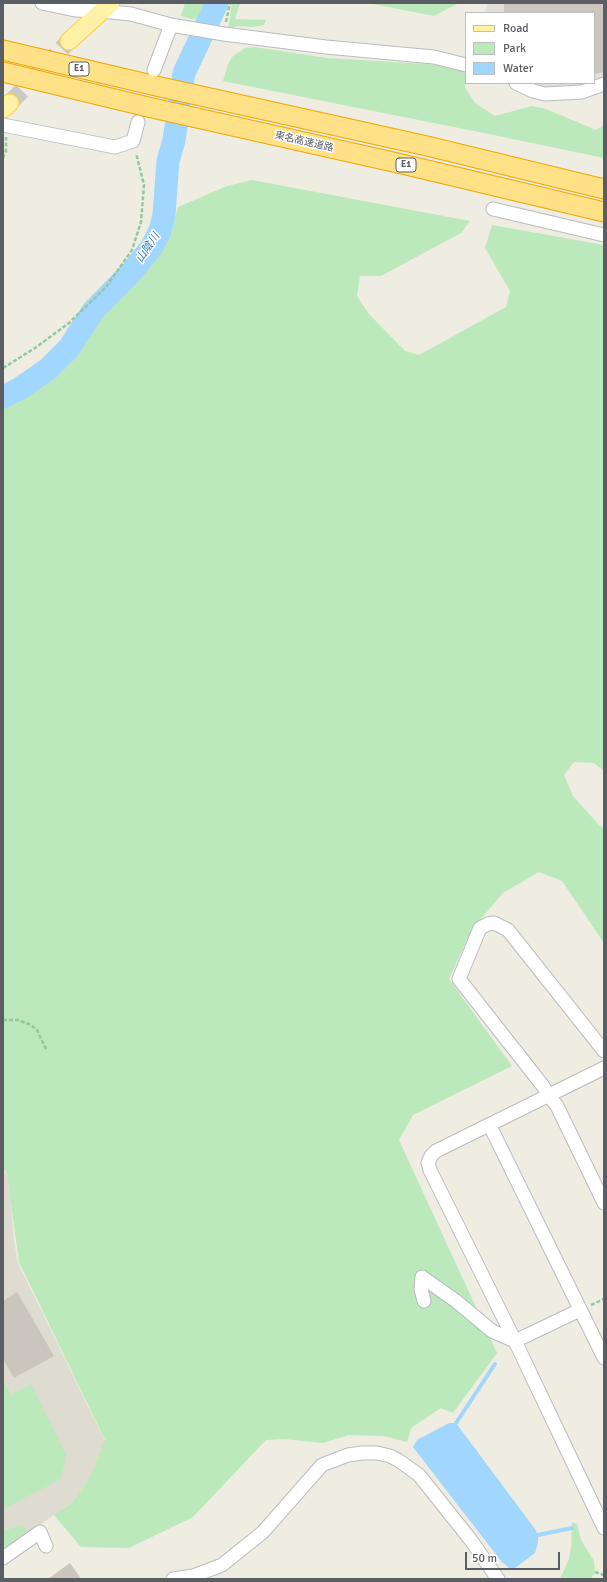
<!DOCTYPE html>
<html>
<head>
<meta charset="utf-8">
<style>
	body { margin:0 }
	#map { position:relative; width:607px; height:1582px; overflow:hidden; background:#efece1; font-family:Signika,sans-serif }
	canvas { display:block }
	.frame { position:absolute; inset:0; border:4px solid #5a5e64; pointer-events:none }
	.legend { position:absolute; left:465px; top:12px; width:130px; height:72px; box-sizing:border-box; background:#fff; border:1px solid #bdbfc1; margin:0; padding:5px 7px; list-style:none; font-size:12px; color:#5a5e64 }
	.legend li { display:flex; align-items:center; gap:8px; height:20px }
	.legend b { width:20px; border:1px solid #bdbfc1 }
	.scale { position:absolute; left:465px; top:1552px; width:95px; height:18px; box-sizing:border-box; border:2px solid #5a5e64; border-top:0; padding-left:5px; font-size:12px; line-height:14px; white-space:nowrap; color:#5a5e64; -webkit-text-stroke:3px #fff; paint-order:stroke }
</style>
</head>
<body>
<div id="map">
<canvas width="607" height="1582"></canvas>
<div class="frame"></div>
<ul class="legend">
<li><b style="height:5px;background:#fff1a6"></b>Road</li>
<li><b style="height:11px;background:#bbe9bb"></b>Park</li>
<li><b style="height:11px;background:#a1d6ff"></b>Water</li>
</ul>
<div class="scale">50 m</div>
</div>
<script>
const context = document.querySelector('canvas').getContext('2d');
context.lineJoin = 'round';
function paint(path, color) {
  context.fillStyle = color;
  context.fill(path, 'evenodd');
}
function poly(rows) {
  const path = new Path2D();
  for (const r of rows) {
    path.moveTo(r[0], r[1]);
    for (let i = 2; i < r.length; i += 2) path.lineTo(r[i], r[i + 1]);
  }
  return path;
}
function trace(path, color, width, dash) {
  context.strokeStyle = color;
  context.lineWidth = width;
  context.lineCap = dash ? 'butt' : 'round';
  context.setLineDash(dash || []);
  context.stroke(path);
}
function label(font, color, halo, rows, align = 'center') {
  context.font = font + ' Signika,"Noto Sans JP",sans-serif';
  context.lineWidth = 3;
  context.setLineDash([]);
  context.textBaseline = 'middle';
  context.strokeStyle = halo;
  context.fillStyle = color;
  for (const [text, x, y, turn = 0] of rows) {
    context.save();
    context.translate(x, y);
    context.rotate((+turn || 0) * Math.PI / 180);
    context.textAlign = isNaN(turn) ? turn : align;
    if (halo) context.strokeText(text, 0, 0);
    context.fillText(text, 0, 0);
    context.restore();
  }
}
paint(poly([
	[487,3,604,3,604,78,594,84,555,89,526,83,594,83,594,13,485,13]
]), '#e2dfd9');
paint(poly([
	[3,1169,7,1175,11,1201,14,1241,18,1263,105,1441,88,1481,74,1501,3,1551]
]), '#dedbd0');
paint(poly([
	[185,3,214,3,203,22,181,16],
	[232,3,240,3,235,19,266,20,264,25,254,27,237,26,228,30],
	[368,3,459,3,434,16],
	[254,47,327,58,442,65,466,71,465,87,475,103,495,116,532,106,546,109,596,130,604,125,604,158,484,133,223,81,228,64,233,56,245,48],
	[252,180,470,221,461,233,381,276,360,276,357,296,369,314,405,351,419,355,506,307,510,291,485,248,492,225,604,245,604,771,594,763,574,762,564,775,573,796,599,825,604,828,604,943,562,881,539,872,503,893,472,929,449,979,512,1066,413,1115,399,1140,497,1353,453,1413,441,1408,411,1428,407,1442,384,1436,349,1435,323,1443,284,1439,266,1440,193,1517,129,1548,81,1547,54,1515,73,1502,88,1481,105,1440,19,1262,7,1174,3,1168,3,406,32,391,74,355,99,317,130,277,171,233,178,207,227,186],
	[3,1380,11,1394,31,1384,66,1454,61,1479,3,1509],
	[572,1522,577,1524,581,1540,594,1561,595,1572,591,1579,560,1579,569,1559,571,1547],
	[22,1525,28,1532,3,1549,3,1531]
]), '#bbe9bb');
paint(poly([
	[449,1423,456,1423,535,1529,538,1535,538,1543,535,1553,515,1568,509,1568,501,1561,413,1447,417,1440]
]), '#a1d6ff');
trace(poly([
	[456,1423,495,1364],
	[538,1535,572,1528]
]), '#a1d6ff', 4);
trace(poly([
	[3,397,19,389,48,369,69,348,93,311,134,269,151,248,160,231,164,215,168,161,174,140,184,73,217,3]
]), '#a1d6ff', 23);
paint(poly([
	[504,3,604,3,604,72,594,74,594,13,504,13],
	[17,1292,54,1356,14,1378,3,1359,3,1301],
	[70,1563,81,1579,48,1579]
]), '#cac6be');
trace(poly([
	[10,103,69,41]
]), '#cac8c2', 17, [17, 8]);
const minor = poly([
	[42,3,75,10,101,11,131,14,171,25,224,34,326,47,434,57,466,65],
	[154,70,171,25],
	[516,83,533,91,545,94,582,92,604,84],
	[3,125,115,147,133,141,138,122],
	[493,209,604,235],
	[604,1051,508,930,494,923,488,924,480,928,459,979,543,1086,549,1096,557,1106,604,1203],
	[604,1068,436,1151,431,1156,428,1163,430,1170,515,1341,604,1528],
	[490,1126,604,1358],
	[424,1301,421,1289,422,1277,456,1301,492,1331,515,1341,580,1310],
	[3,1558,40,1532,46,1546],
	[173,1579,193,1576,222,1565,263,1532,322,1465,348,1455,362,1453,377,1453,390,1456,398,1460,419,1475,470,1539,498,1579]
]);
const major = poly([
	[69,41,111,3],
	[3,109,10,103]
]);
const highway = poly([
	[3,50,156,86,427,146,604,189],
	[3,72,148,107,402,164,604,212]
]);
trace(minor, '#b9bcc2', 15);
trace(major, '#ffcd4a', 19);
trace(highway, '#f0a600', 21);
trace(poly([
	[226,22,230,3],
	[3,158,6,151,6,137],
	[3,368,35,348,69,323,106,287,132,250,141,222,144,185,136,153],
	[3,1020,18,1020,31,1025,37,1030,47,1051],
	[591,1305,604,1299],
	[595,1572,604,1575]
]), '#91c9a1', 2.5, [4, 2]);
trace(minor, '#fff', 13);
trace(major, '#fff1a6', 17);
trace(highway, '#ffe188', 19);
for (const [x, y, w] of [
	[79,69,20],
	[406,165,20]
]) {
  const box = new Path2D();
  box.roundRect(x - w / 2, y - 7, w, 14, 3);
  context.fillStyle = '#fff';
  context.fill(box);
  trace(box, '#5a5e64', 1);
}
label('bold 9px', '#5a5e64', null, [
	["E1",79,69],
	["E1",406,165]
]);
label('10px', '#5a5e64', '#fff', [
	["東名高速道路",304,142,13]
]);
label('italic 11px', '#3275bc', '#fff', [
	["山陰川",148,248,-56]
]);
</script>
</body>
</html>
